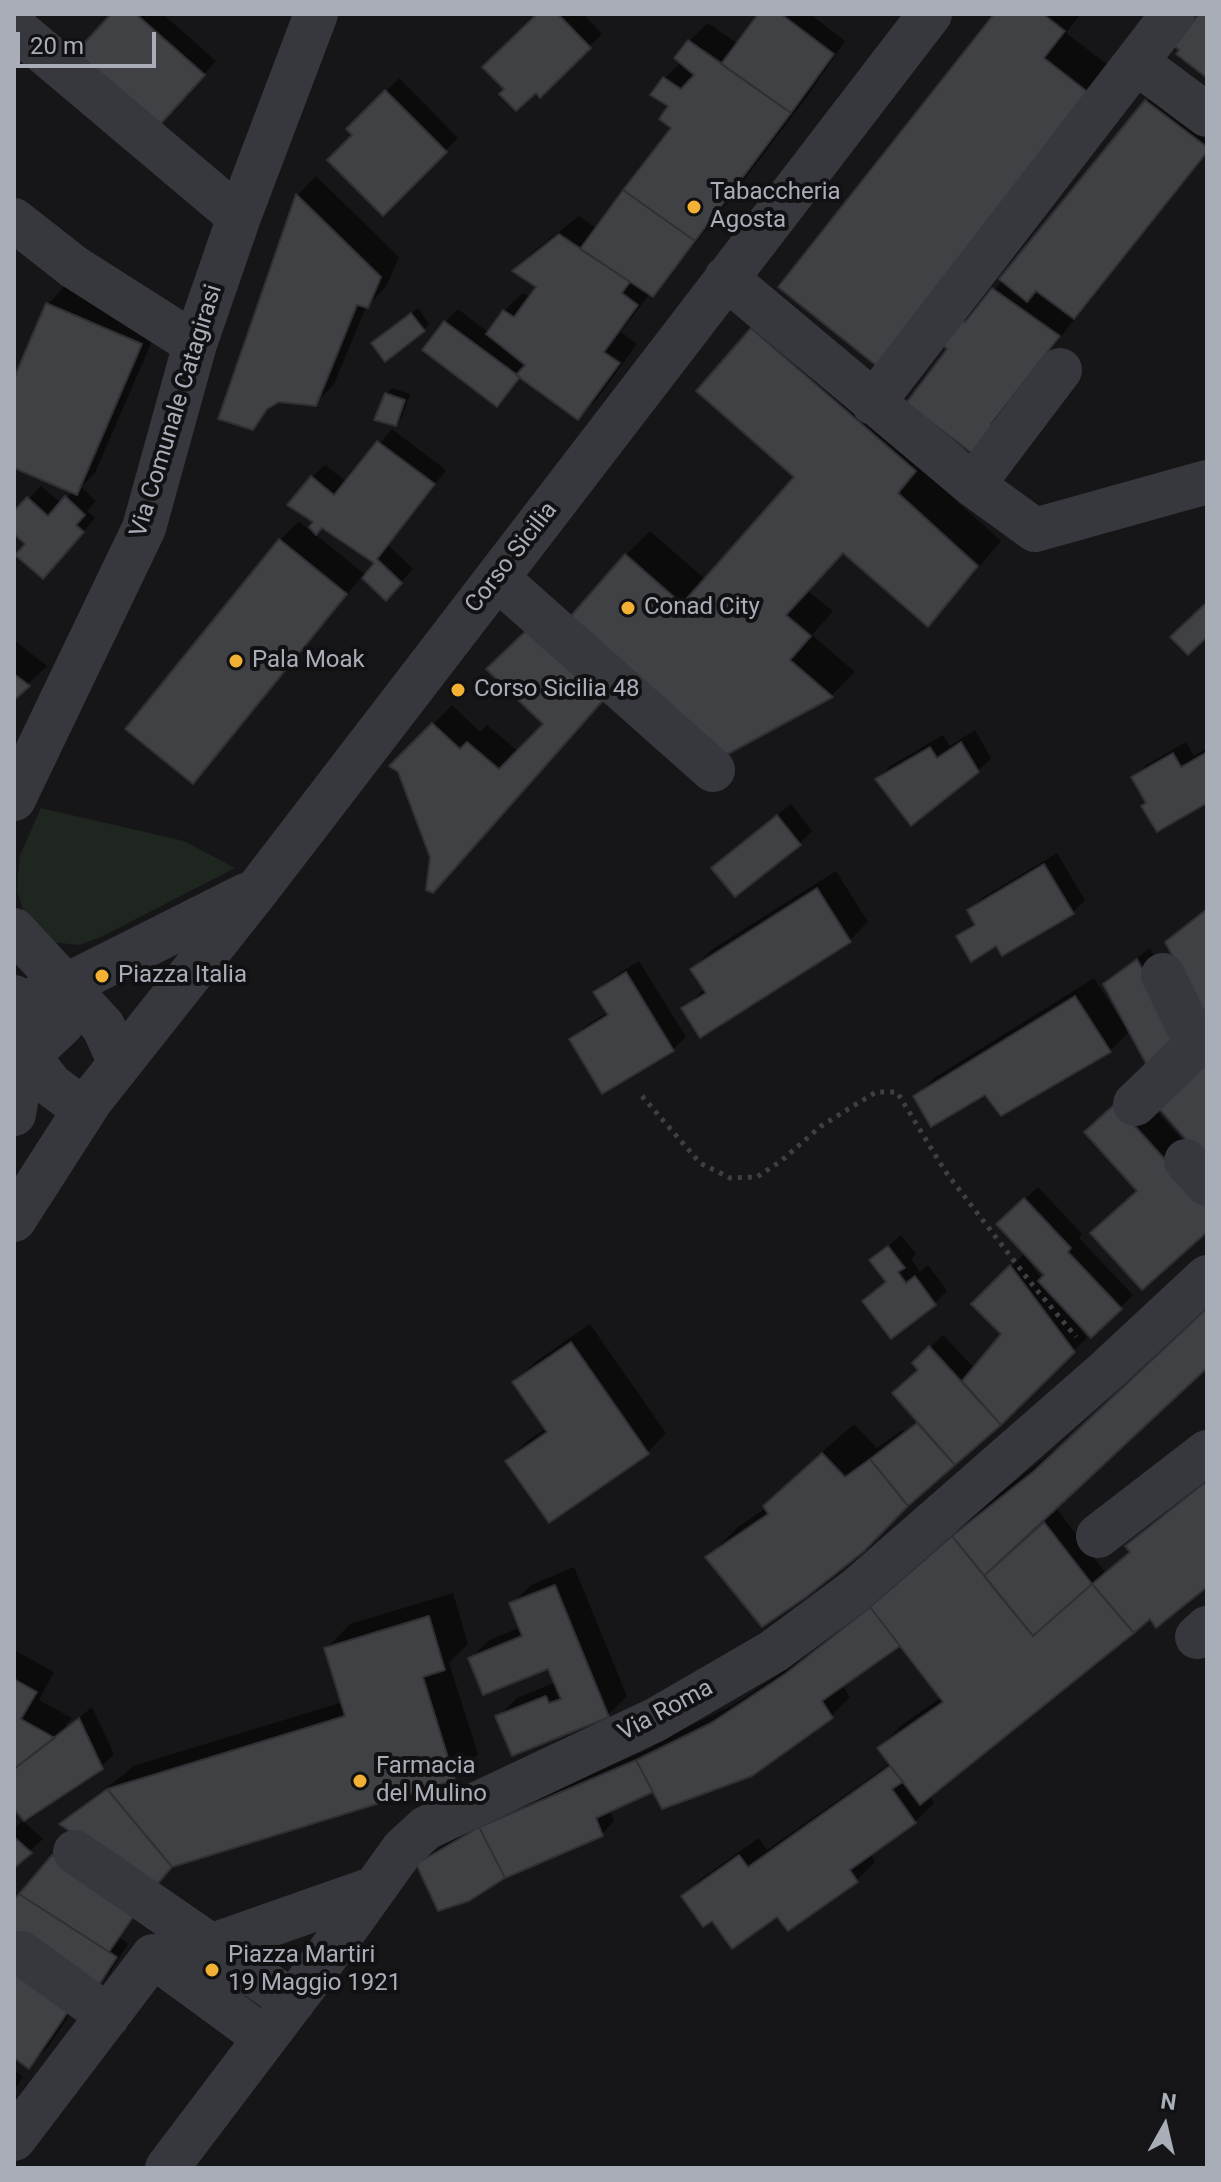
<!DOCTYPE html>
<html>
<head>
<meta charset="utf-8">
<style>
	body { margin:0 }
	#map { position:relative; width:1221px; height:2182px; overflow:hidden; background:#161618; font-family:Roboto,sans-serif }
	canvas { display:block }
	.frame { position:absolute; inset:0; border:16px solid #a8adb8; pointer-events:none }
	.north { position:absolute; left:1125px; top:2086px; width:80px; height:80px; -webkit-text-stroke:6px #111113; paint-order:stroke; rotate:8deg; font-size:22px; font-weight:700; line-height:32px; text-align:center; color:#a8adb8 }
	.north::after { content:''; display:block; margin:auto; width:28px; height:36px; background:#a8adb8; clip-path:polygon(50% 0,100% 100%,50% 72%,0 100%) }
	.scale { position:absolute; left:16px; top:32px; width:140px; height:36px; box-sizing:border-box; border:4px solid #a8adb8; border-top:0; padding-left:10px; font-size:24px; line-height:28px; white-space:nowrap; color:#a8adb8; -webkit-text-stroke:6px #111113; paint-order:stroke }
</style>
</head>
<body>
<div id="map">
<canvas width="1221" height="2182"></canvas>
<div class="frame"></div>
<div class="north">N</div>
<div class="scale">20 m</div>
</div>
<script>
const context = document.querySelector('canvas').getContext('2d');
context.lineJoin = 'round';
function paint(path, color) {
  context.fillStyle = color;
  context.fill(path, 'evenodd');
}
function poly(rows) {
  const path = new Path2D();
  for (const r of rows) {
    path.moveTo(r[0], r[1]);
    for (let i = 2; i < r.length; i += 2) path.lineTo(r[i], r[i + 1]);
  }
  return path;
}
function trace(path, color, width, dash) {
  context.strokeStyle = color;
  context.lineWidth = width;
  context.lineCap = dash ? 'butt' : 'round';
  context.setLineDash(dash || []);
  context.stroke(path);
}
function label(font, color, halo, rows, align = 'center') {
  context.font = font + ' Roboto,sans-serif';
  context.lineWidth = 8;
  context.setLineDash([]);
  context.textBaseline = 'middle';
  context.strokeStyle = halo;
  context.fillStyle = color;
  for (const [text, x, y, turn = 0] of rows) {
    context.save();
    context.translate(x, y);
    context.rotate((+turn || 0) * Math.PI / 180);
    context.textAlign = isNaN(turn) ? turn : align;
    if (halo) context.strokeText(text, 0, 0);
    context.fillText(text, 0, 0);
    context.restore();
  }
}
paint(poly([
	[41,808,184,841,235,868,101,937,79,945,51,942,24,913,17,890,20,855]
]), '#1e261f');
paint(poly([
	[113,14,163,14,216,61,168,114],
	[539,14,583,14,602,34,540,95],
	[761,14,810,14,845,41,809,94,714,220,665,281,653,294,650,293,621,332,637,344,597,399,578,417,521,376,497,404,425,350,445,322,458,309,489,333,504,311,523,293,531,298,539,287,515,270,533,252,579,216,597,229,674,127,671,106,653,94,665,78,681,62,689,41,708,23,738,44],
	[705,50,723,62,723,67,703,53],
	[997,14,1081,14,1066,33,1112,68,901,340],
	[399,78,458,138,383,213,355,135,349,129],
	[1166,82,1207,114,1207,153,1092,297,1075,315,1077,316,1008,405,992,433,950,349,962,320,981,301,983,303,1003,280,1147,101],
	[316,176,399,257,386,287,366,307,334,384,315,404,276,401,253,427,220,418,298,195],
	[66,285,159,325,95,473,81,487,96,501,87,511,95,518,56,564,14,531,14,515,41,486,61,503,73,491,14,466,14,383,48,304],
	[776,306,920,468,1001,541,951,600,928,624,844,551,808,591,833,611,812,635,855,672,832,695,726,752,572,618,626,555,650,531,706,580,797,477,699,391,753,329],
	[418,308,429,324,423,330,379,337],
	[392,388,410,394,402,417,396,423,386,394],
	[392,429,446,470,388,545,413,569,386,598,363,575,212,762,193,781,280,540,299,521,309,530,316,521,312,477,325,465,347,482],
	[323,526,377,563,367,576,315,534],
	[14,640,47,666,14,697],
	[623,677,432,856,399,771,392,766,452,705,480,732,487,725,519,752],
	[975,730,991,758,978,771,878,779,890,766,943,735,950,746],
	[1186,742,1194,756,1207,748,1207,801,1148,802,1134,778,1146,765],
	[791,804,812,831,800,843,736,894,714,868,727,855],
	[1057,853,1085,900,1072,913,958,936,976,921,969,911,982,898],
	[836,871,868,922,849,941,684,1009,705,988,693,969,711,950],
	[1150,948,1192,1024,1131,1030,1110,1051,986,1092,916,1097,934,1078,1094,978,1123,1023,1126,1021,1106,984,1119,972],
	[639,961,686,1037,673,1049,571,1040,584,1027,608,1012,596,992,609,980],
	[1135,1087,1207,1167,1207,1230,1139,1190,1087,1132],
	[1038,1187,1082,1234,1079,1238,1133,1295,1120,1308,1077,1324,1087,1338,999,1423,907,1505,707,1558,738,1527,766,1508,765,1506,796,1475,854,1424,877,1448,902,1430,904,1432,918,1422,920,1369,915,1363,943,1335,975,1369,1004,1334,974,1304,1025,1253,999,1224],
	[1027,1254,1047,1275,1042,1279,1025,1256],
	[901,1235,916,1254,911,1259,920,1272,928,1265,947,1291,935,1303,864,1301,888,1280,872,1260],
	[1207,1309,1207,1365,1056,1508,1105,1572,1131,1551,1128,1546,1147,1528,1207,1479,1207,1585,1150,1616,929,1795,934,1803,915,1822,870,1853,875,1862,857,1880,777,1915,713,1918,683,1896,702,1878,759,1838,767,1850,891,1763,879,1748,903,1724,942,1697,901,1643,842,1685,850,1697,831,1716,654,1789,610,1809,614,1821,602,1834,419,1865,432,1852,494,1815,651,1748,657,1742,733,1705,806,1656,892,1588,985,1505,1067,1440],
	[590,1324,666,1433,648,1452,549,1520,508,1461,526,1442,546,1428,515,1382,534,1363],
	[574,1567,627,1696,608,1715,513,1753,498,1717,517,1698,556,1682,549,1666,470,1659,489,1640,521,1627,512,1604,531,1585],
	[453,1593,468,1644,449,1663,478,1754,454,1778,62,1823,75,1811,122,1776,133,1766,343,1702,327,1648,350,1624],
	[14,1650,54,1672,39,1700,72,1718,66,1724,68,1727,92,1707,114,1754,101,1767,14,1806],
	[23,1821,43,1839,14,1865,14,1828],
	[67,1843,147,1900,120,1938,128,1944,110,1973,97,1986,89,1986,48,2047,29,2066,14,2056,14,1904],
	[14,2070,23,2077,14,2090]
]), '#0007');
const building = poly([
	[111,14,136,14,205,75,156,129,73,55,111,14],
	[537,14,558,14,591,48,540,98,536,93,516,111,499,94,504,89,482,67,537,14],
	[758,14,781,14,834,54,791,113,721,64,758,14],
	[994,14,1043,14,1065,31,1044,58,1089,93,878,367,778,287,994,14],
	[1199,14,1207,14,1207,78,1176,54,1179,50,1174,46,1199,14],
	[688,40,791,113,695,241,623,190,671,128,659,119,668,106,650,95,663,77,681,89,694,75,674,58,688,40],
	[385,90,447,152,383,216,327,160,352,135,346,129,385,90],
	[1145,100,1207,147,1207,152,1074,319,1036,291,1027,302,999,279,1145,100],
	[623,190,695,241,653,297,580,249,623,190],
	[296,194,381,277,368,308,357,305,316,406,279,402,267,409,253,430,218,419,296,194],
	[559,234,630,282,622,293,638,305,604,352,620,363,578,420,516,375,525,365,486,334,503,310,514,317,536,287,512,271,559,234],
	[992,288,1060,336,991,424,995,426,973,454,906,403,947,349,941,344,961,318,965,322,992,288],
	[46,303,142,344,77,495,14,468,14,378,46,303],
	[411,313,425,331,385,362,371,343,411,313],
	[444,321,520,377,497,407,422,350,444,321],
	[751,328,916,471,898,493,978,566,928,627,843,553,786,615,811,636,790,660,833,697,726,755,569,618,625,554,682,604,794,477,696,391,751,328],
	[385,393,405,400,396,426,374,420,385,393],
	[377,441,435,484,377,559,402,583,386,601,362,578,374,563,322,528,316,535,309,527,313,522,287,505,311,476,334,495,377,441],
	[65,496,85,515,76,525,84,532,43,579,15,555,25,544,14,534,14,511,27,497,48,516,65,496],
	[279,539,347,594,193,784,125,729,279,539],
	[1206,603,1207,637,1188,655,1170,637,1206,603],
	[530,627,606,697,433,893,426,890,430,857,398,772,389,766,432,723,460,749,467,742,499,769,543,724,486,669,530,627],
	[14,674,30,686,14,700,14,674],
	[961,742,979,772,911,826,875,779,930,747,937,758,961,742],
	[1207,752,1207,803,1157,832,1141,806,1146,803,1131,777,1173,753,1181,767,1207,752],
	[777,815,801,845,735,897,711,868,777,815],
	[1044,864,1074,914,1002,956,996,946,971,962,956,936,975,925,967,910,1044,864],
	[817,888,851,942,700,1038,681,1008,706,993,690,969,817,888],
	[1207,909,1207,1010,1203,1014,1165,942,1207,909],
	[1137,959,1180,1039,1149,1069,1103,984,1137,959],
	[626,972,674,1051,602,1094,569,1039,608,1015,593,992,626,972],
	[1075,996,1111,1052,1001,1116,985,1095,931,1127,913,1096,1075,996],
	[1207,1055,1207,1164,1156,1105,1207,1055],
	[1115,1104,1207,1206,1207,1232,1142,1290,1090,1233,1137,1191,1084,1132,1115,1104],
	[1024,1198,1071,1248,1068,1252,1122,1309,1091,1338,1038,1281,1044,1275,996,1224,1024,1198],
	[888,1246,905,1268,898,1272,906,1283,915,1276,936,1305,891,1339,862,1301,886,1282,869,1260,888,1246],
	[1010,1265,1075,1352,1001,1425,962,1381,1001,1334,971,1304,1010,1265],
	[1207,1308,1207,1368,984,1576,952,1536,1034,1471,1207,1308],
	[571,1342,649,1454,549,1523,505,1461,547,1432,512,1382,571,1342],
	[929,1346,1001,1425,955,1465,892,1393,918,1370,912,1363,929,1346],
	[917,1423,955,1465,908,1506,870,1459,917,1423],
	[822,1453,845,1477,870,1459,908,1506,863,1552,806,1597,762,1627,705,1557,768,1514,763,1506,822,1453],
	[1204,1483,1207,1487,1207,1587,1156,1628,1150,1619,1134,1633,1092,1584,1130,1552,1125,1546,1204,1483],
	[1044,1522,1092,1584,1033,1636,984,1576,1044,1522],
	[952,1536,1033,1636,1092,1584,1134,1633,920,1805,877,1748,943,1702,870,1607,952,1536],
	[555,1585,609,1717,512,1756,495,1716,546,1696,549,1703,561,1699,548,1669,483,1695,468,1658,522,1636,509,1603,555,1585],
	[870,1607,900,1646,822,1701,833,1718,752,1776,662,1809,636,1760,711,1723,785,1674,870,1607],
	[429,1616,445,1670,423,1677,455,1780,172,1867,107,1789,345,1716,324,1648,429,1616],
	[14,1679,37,1692,21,1719,55,1738,14,1769,14,1679],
	[79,1718,103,1769,24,1821,14,1809,14,1769,79,1718],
	[636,1760,653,1792,596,1818,603,1836,505,1878,479,1827,636,1760],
	[890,1766,903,1782,892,1789,916,1823,850,1870,858,1882,788,1931,777,1917,732,1949,712,1921,703,1927,681,1896,739,1855,748,1867,890,1766],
	[107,1789,172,1867,154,1888,59,1824,107,1789],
	[479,1827,505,1878,469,1901,438,1911,416,1864,479,1827],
	[14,1837,32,1853,14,1868,14,1837],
	[52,1855,136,1913,109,1952,19,1894,52,1855],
	[19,1894,117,1957,97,1988,14,1934,14,1900,19,1894],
	[14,1967,72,2006,29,2069,14,2058,14,1967]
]);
paint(building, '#404145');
trace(building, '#303034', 2);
trace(poly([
	[642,1096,700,1163,730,1178,757,1177,781,1161,821,1126,876,1092,897,1092,945,1171,1031,1283,1076,1337]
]), '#3d3f44', 5, [4, 6]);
trace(poly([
	[14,27,239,217],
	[1136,62,1207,115],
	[14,220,74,267,195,344],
	[726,278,973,485,1035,530,1207,482],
	[873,403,1173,14],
	[973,485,1060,370],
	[497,578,713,770],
	[14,799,144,528,195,344,239,217,316,14],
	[14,930,103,1026,120,1063],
	[1163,975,1197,1045],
	[14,997,28,1056,51,1085,67,1097],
	[14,1007,65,986,246,895],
	[14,1064,28,1056,62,1024,65,986],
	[1135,1104,1207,1035],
	[14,1114,19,1084,28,1056],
	[1186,1161,1207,1184],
	[14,1220,91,1100,258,889,930,14],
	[1098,1536,1207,1452],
	[1197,1637,1207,1628],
	[75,1852,293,2002],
	[21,1953,108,2016],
	[199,1962,210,1946,375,1888],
	[14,2139,153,1956,265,2038],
	[167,2168,307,1983,403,1849,426,1828,655,1720,774,1651,856,1590,1105,1372,1207,1277]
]), '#37383d', 44);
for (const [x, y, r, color] of [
	[694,207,8,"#f2b134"],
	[628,608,8,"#f2b134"],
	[236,661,8,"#f2b134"],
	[458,690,8,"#f2b134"],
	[102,976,8,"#f2b134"],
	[360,1781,8,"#f2b134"],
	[212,1970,8,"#f2b134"]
]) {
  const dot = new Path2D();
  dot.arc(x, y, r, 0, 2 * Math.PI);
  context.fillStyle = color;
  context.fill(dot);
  trace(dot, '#111113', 3);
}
label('24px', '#a8adb8', '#111113', [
	["Tabaccheria",710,193],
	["Agosta",710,221],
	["Conad City",644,608],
	["Pala Moak",252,661],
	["Corso Sicilia 48",474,690],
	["Piazza Italia",118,976],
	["Farmacia",376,1767],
	["del Mulino",376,1795],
	["Piazza Martiri",228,1956],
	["19 Maggio 1921",228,1984]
], 'left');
label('24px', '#a8adb8', '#111113', [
	["Via Comunale Catagirasi",177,411,-73],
	["Corso Sicilia",512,558,-52],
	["Via Roma",666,1711,-28]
]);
</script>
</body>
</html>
